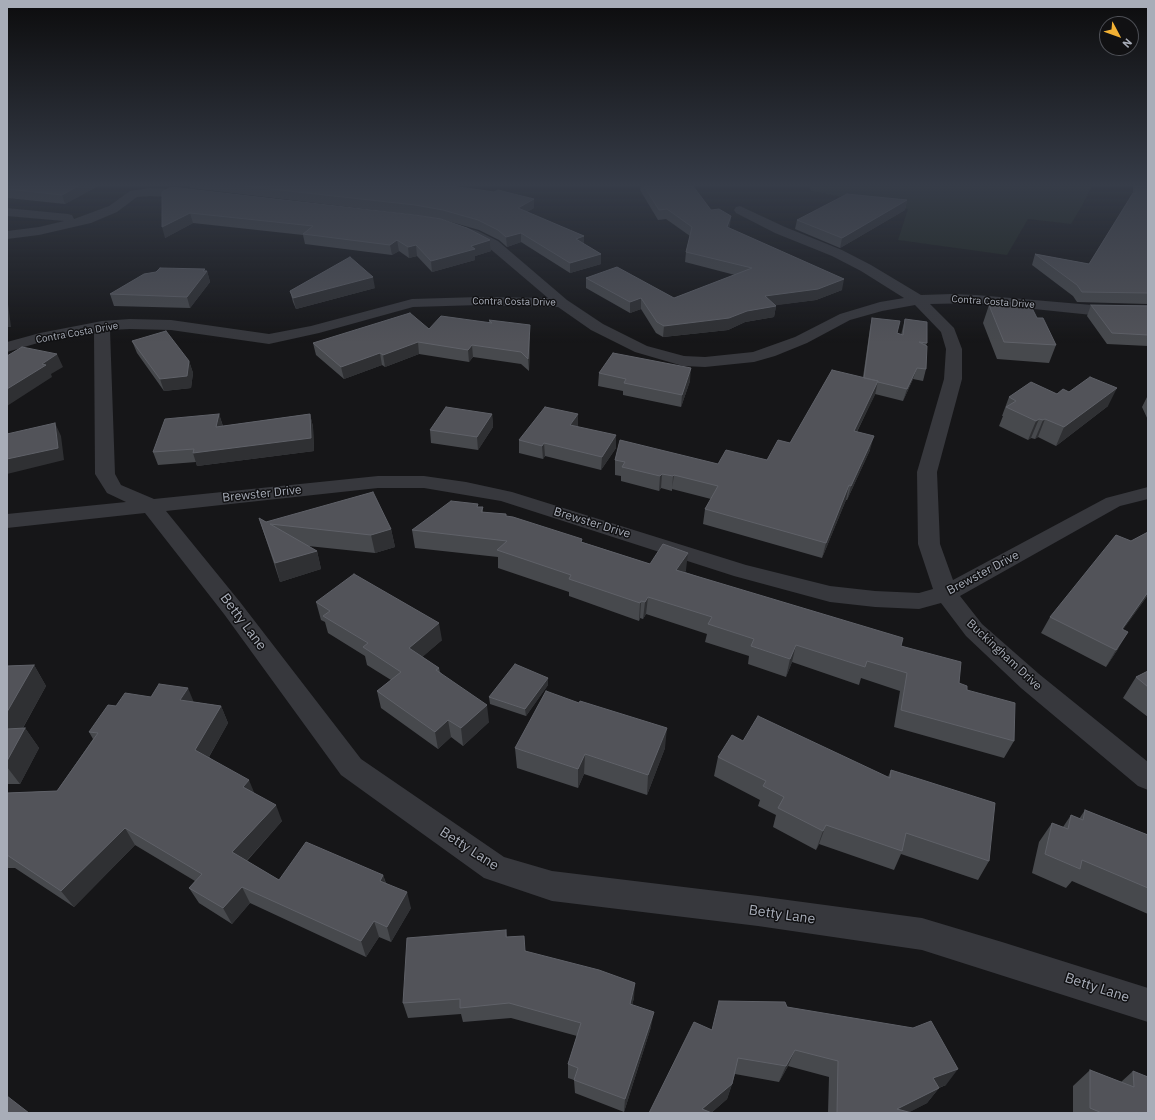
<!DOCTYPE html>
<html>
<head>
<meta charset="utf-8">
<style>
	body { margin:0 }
	#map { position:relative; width:1155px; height:1120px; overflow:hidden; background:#161618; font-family:"IBM Plex Sans",sans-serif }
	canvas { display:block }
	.frame { position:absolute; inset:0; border:8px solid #a8adb8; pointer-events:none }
	.north { position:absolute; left:1099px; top:16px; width:40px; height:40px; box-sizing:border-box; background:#111113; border:1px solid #4d4f55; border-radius:50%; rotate:131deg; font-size:11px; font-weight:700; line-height:16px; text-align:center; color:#a8adb8 }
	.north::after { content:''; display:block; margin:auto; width:14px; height:18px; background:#f2b134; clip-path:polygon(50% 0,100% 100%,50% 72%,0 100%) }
</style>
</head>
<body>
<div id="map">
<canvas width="1155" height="1120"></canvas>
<div class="frame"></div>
<div class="north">N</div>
</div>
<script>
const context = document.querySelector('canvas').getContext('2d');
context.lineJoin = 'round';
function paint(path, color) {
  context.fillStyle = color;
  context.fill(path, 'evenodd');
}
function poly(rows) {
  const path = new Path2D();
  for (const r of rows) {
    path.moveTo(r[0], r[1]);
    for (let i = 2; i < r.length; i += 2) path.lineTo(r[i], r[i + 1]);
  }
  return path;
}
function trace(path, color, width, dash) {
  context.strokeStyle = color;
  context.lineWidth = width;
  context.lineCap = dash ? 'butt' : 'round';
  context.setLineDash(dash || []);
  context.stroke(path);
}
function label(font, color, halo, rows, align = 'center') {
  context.font = font + ' "IBM Plex Sans",sans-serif';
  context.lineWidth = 3;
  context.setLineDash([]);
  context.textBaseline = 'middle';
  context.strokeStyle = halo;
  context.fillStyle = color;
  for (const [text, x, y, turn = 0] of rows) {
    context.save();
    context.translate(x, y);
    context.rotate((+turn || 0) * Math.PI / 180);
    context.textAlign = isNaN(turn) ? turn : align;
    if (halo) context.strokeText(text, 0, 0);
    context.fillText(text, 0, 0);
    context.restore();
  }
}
paint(poly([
	[809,186,1092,186,1083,204,1071,224,1028,219,1007,255,898,240,908,209,811,191]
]), '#1e261f');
paint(poly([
	[150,188,192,190,196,191,198,194,196,197,192,198,150,196,137,197,117,212,91,223,39,235,7,239,7,231,39,227,64,221,7,216,7,208,68,214,72,215,74,219,109,206,130,191,150,188],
	[740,206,785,227,842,250,871,265,921,295,952,294,976,295,1092,305,1148,305,1148,315,1092,315,976,303,930,304,954,328,962,349,962,379,937,472,940,544,953,580,1106,498,1148,487,1148,499,1120,506,960,596,982,624,1039,674,1148,762,1148,790,1138,786,1021,688,966,636,941,603,919,609,875,607,830,602,734,576,501,501,424,488,378,488,166,511,240,602,361,759,504,857,552,871,758,896,922,918,1002,942,1148,988,1148,1022,922,950,758,926,552,901,484,878,341,775,224,614,145,513,7,528,7,514,126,502,107,493,95,474,94,332,48,340,7,352,7,342,40,333,102,321,130,319,171,320,269,334,311,326,412,299,479,297,548,298,488,247,459,234,457,231,459,228,464,227,478,231,498,241,567,300,603,324,647,346,684,356,705,357,753,352,795,337,840,314,880,302,904,298,861,271,832,256,775,233,736,213,734,210,736,207,740,206],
	[479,305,558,307,591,330,635,352,683,366,705,367,754,362,775,356,807,343,850,320,882,311,915,305,941,332,946,349,944,379,917,472,918,544,933,589,919,593,875,591,830,586,746,565,512,492,466,482,424,476,378,476,154,499,121,485,115,474,110,330,130,329,171,330,269,344,319,333,413,307,479,305]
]), '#37383d');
paint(poly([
	[7,186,98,186,65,204,7,198],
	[189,186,452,186,534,208,527,212,584,236,584,244,601,254,601,264,570,273,521,242,507,247,499,240,479,230,444,220,416,215,190,188],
	[641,186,693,186,711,210,731,216,729,228,842,290,816,300,775,305,776,306,774,317,745,322,728,330,663,337,656,333,641,309,630,313,586,288,586,278,674,298,735,275,685,262,686,252,690,236,666,219,658,220,640,190],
	[1133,186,1148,186,1148,304,1077,302,1073,296,1032,265,1035,254,1089,264,1133,193],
	[162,192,490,240,491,251,475,256,475,260,432,272,417,256,409,258,399,251,392,255,305,244,303,235,193,223,165,238],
	[907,200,905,210,840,248,795,229,797,220],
	[205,269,205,271,207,271,210,282,190,308,114,306,110,294],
	[375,288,296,309,293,302,290,291],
	[996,302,1037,318,1056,345,1049,363,997,359,983,323,989,305,995,306],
	[1091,305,1148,306,1148,346,1107,344,1087,316],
	[872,318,897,333,901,335,905,319,927,343,926,345,926,369,923,381,913,379,903,401,875,394,857,432,870,450,847,500,846,500,822,558,703,524,705,509,711,499,672,489,672,491,661,488,659,491,621,481,621,476,615,475,615,460,718,464,767,460,790,443,863,377,870,328],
	[489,320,530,337,529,371,521,364,473,357,469,362,419,354,385,367,382,365,344,379,316,355,313,343,489,323],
	[132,341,189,361,193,373,191,388,164,391,137,353],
	[599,373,690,381,681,407,623,395,623,391,598,386],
	[1057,394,1108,406,1056,446,1038,437,1035,439,1031,438,1028,440,999,426,1003,416,1002,416,1009,397],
	[1148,395,1148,420,1142,407],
	[219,414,223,426,310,414,313,427,314,451,197,466,196,462,158,465,153,452],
	[492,414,493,427,478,450,431,443,430,430],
	[578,427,616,448,601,470,545,456,543,459,519,453,519,440],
	[478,507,483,507,483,512,506,516,582,542,650,564,686,570,685,572,901,646,959,683,967,690,1014,741,1004,758,894,727,900,691,861,678,859,685,792,662,786,677,748,664,749,656,705,642,707,634,646,614,643,619,640,618,639,621,569,596,569,592,498,568,498,557,415,548,412,530],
	[259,518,266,522,391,529,395,547,375,553,308,546,317,551,321,569,280,582],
	[1148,532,1148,595,1123,629,1118,649,1106,667,1041,633,1050,617,1131,541],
	[316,602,442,640,422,657,439,668,440,672,489,722,463,746,451,737,438,749,381,708,377,691,391,680,367,665,365,656,328,633,325,622,321,620],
	[34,665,46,686,23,728,25,728,39,748,20,784,7,784,7,666],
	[1148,671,1148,717,1123,698,1136,677],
	[548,685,526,716,490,704,489,697],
	[194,702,221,706,228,723,209,757,255,794,282,821,247,861,279,880,383,875,386,883,411,908,391,942,379,937,366,957,250,903,232,924,199,903,189,888,195,881,135,845,74,907,15,868,7,868,7,793,57,791,93,739,89,732,116,706],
	[743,741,888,777,891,770,989,861,978,880,901,854,894,870,819,844,816,850,773,827,776,815,758,806,760,800,714,776,718,757],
	[515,748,665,748,647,795,584,774,578,788,517,768],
	[1085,810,1148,835,1148,914,1072,881,1066,888,1032,873,1039,842,1052,823,1063,827,1071,815,1079,819],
	[506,930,507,937,526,951,634,998,632,1005,651,1027,624,1112,575,1093,574,1080,568,1078,568,1064,577,1036,511,1018,463,1022,461,1014,408,1018,403,1003],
	[787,1007,946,1085,939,1088,927,1103,909,1112,912,1113,828,1113,829,1077,788,1066,779,1082,735,1074,732,1084,727,1099,711,1113,649,1113,711,1030],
	[1090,1070,1121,1082,1133,1071,1148,1113,1073,1113,1073,1086]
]), '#47494d');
paint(poly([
	[78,186,98,186,65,204,62,195],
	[534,199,534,208,518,217,518,208],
	[907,200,905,210,840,248,842,238],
	[190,213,193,223,165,238,162,227],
	[731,216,730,226,726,237,727,227],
	[521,233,521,242,507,247,506,237],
	[584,236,584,246,576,239],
	[397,240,399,251,392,255,390,245],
	[490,240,491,251,475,256,475,260,432,272,431,261,471,246],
	[416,245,417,256,409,258,408,247],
	[601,254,601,264,570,273,570,263],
	[205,269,206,272,207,271,210,282,190,308,187,297],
	[373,277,375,288,296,309,293,298],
	[844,279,842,290,816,300,763,307,765,296],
	[641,298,641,309,630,313,630,302],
	[7,301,8,304,11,327,7,327],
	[776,306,774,317,745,322,728,330,663,337,664,326],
	[530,325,530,337,529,371,528,359],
	[418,342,419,354,385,367,383,355],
	[472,345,473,357,469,362,468,350],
	[380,353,382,365,344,379,341,367],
	[57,354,63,367,51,374,52,377,7,406,7,389,42,364],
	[189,361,193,373,191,388,164,391,160,379],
	[691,368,690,381,681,407,682,395],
	[917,368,913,379,903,401,907,389],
	[878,381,875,395,850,445,854,431],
	[1117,388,1108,406,1056,446,1064,427],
	[219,414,223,427,216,427],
	[310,414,313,427,314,451,197,466,193,453],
	[492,414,493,427,478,450,477,437],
	[578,414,578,427,570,425],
	[1039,419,1031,438,1028,440,1036,421],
	[1045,419,1038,437,1035,439,1043,420],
	[55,423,61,436,64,460,7,474,7,459],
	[616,435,616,448,601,470,602,457],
	[874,436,870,450,847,500,851,486],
	[544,443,545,456,543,459,542,446],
	[662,474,661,488,659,491,660,476],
	[674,475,672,489,672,491,673,476],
	[849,485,846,500,822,558,826,543],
	[391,529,395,547,375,553,371,535],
	[317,551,321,569,280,582,275,563],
	[688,553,686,570,675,588,676,570],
	[1148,592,1148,595,1112,645,1122,629],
	[648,597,646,614,643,619,645,602],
	[641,601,640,618,639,621,640,603],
	[439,623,442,640,412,666,409,648],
	[1128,632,1118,649,1106,667,1116,650],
	[796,645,792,662,786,677,790,659],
	[34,665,46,686,11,749,7,742,7,712],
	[548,678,548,685,526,716,525,709],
	[188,688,195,705,180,700],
	[487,705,489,722,463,746,461,728],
	[221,706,228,723,203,767,195,750],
	[448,720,451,737,438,749,435,732],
	[25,728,39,748,20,784,7,767,7,761],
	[667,728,665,748,647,795,648,775],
	[585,754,584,774,578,788,578,769],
	[249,780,256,797,243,787],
	[276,805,282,821,240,868,232,852],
	[826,825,819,844,816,850,823,831],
	[125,828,135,845,74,907,61,891],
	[383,875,388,891,380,881],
	[242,887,250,903,232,924,223,908],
	[407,892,411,908,391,942,387,927],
	[374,921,379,937,366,957,361,941],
	[635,983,634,998,628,1019,630,1004],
	[654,1012,651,1027,624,1112,625,1099],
	[795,1050,788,1066,779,1082,786,1066],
	[958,1069,946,1085,922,1094,933,1078],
	[732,1084,727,1099,711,1113,702,1109],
	[939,1088,927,1103,908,1113,897,1109]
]), '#2f3033');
const building = poly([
	[7,186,78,186,62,195,7,189,7,186],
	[244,186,452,186,494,192,498,190,534,199,518,208,584,236,576,239,601,254,570,263,521,233,506,237,498,230,478,220,443,210,415,205,244,186],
	[644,186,693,186,711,210,719,209,731,216,727,227,844,279,818,289,765,296,776,306,747,311,729,318,664,326,657,322,641,298,630,302,586,278,617,267,674,298,752,268,686,252,692,227,667,209,659,210,644,186],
	[1136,186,1148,186,1148,293,1082,292,1077,285,1035,254,1089,264,1133,193,1136,194,1136,186],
	[171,187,415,215,441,219,467,228,490,240,471,246,475,249,431,261,416,245,408,247,397,240,390,245,303,234,313,226,190,213,162,227,162,192,171,187],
	[847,194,907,200,842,238,797,220,847,194],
	[350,257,373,277,293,298,290,291,350,257],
	[160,268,205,269,203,271,207,271,187,297,110,294,144,274,156,272,160,268],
	[996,302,1030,304,1037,318,1043,318,1056,345,1004,342,989,305,998,306,996,302],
	[1091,305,1148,306,1148,335,1112,333,1091,305],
	[410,313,429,329,441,316,492,323,489,320,530,325,528,359,521,352,472,345,468,350,418,342,383,355,380,353,341,367,313,343,410,313],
	[872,318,900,321,897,333,903,335,905,319,927,322,927,343,919,342,927,346,926,369,917,368,907,389,878,382,878,381,864,378,872,318],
	[166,331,189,361,187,376,160,379,132,341,166,331],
	[22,347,57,354,42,364,46,365,7,389,7,356,22,347],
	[613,353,691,368,682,395,624,383,626,379,599,373,613,353],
	[832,370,878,381,854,431,874,436,851,486,849,485,826,543,705,509,718,486,674,475,673,476,662,474,660,476,622,467,625,462,615,460,620,440,718,464,726,450,767,460,778,440,790,443,832,370],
	[1090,377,1117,388,1064,427,1045,419,1043,420,1039,419,1036,421,1006,407,1016,401,1009,397,1031,382,1057,394,1063,389,1069,392,1090,377],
	[446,407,492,414,477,437,430,430,446,407],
	[545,407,578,414,570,425,616,435,602,457,544,443,542,446,519,440,545,407],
	[219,414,216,427,310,414,311,438,193,453,194,449,153,452,165,419,219,414],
	[55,423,58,448,7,459,7,434,55,423],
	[373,492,391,529,371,535,270,524,317,551,275,563,259,518,266,522,373,492],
	[451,501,478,504,477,507,483,507,481,512,506,514,506,516,513,517,582,539,581,542,650,564,663,544,688,553,676,570,903,638,901,646,961,662,959,683,967,686,967,690,1015,703,1014,741,901,710,907,673,867,661,865,667,796,645,790,659,751,646,754,639,708,624,712,617,648,597,645,602,641,601,640,603,569,579,571,575,497,550,507,541,412,530,451,501],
	[1148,532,1148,592,1122,629,1128,632,1116,650,1050,617,1116,535,1131,541,1148,532],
	[354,574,439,623,409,648,439,668,436,670,487,705,461,728,448,720,435,732,377,691,401,672,363,647,368,643,323,616,330,611,316,602,354,574],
	[515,664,548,678,525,709,489,697,515,664],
	[34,665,7,712,7,666,34,665],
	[1148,671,1148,687,1136,677,1148,671],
	[159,684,188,688,180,700,221,706,195,750,249,780,243,787,276,805,232,852,279,880,306,842,383,875,380,881,407,892,387,927,374,921,361,941,242,887,223,908,189,888,202,874,125,828,61,891,7,855,7,793,57,791,98,733,89,732,108,705,116,706,125,693,151,697,159,684],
	[546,691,579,703,580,701,667,728,648,775,585,754,578,769,515,748,546,691],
	[758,716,890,778,891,770,995,803,989,861,906,833,902,851,826,825,823,831,778,808,784,797,763,786,766,781,718,757,732,735,743,741,758,716],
	[25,728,7,761,7,729,25,728],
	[1085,810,1148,835,1148,888,1082,860,1080,869,1045,854,1052,823,1068,829,1071,815,1083,820,1085,810],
	[506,930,506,937,524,936,525,951,599,970,635,983,630,1004,654,1012,625,1099,574,1080,578,1068,568,1064,581,1023,509,1003,460,1008,460,999,403,1003,407,938,506,930],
	[719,1001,785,1002,787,1007,913,1028,931,1021,958,1069,933,1078,939,1088,897,1109,912,1113,837,1113,838,1061,795,1050,786,1066,738,1058,732,1084,702,1109,712,1113,649,1113,694,1022,712,1030,719,1001],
	[1090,1070,1134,1087,1133,1071,1148,1077,1148,1113,1102,1113,1090,1108,1090,1070],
	[7,1096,29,1113,7,1113,7,1096]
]);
paint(building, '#525359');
trace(building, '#5f6168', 1);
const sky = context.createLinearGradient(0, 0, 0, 343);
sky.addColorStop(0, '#0c0c0d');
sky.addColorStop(0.54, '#363c48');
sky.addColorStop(1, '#363c4800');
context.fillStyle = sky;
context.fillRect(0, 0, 1155, 343);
label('10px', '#a8adb8', '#111113', [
	["Contra Costa Drive",514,302,1],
	["Contra Costa Drive",993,302,4],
	["Contra Costa Drive",77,333,-10]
]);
label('12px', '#a8adb8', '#111113', [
	["Brewster Drive",262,494,-6],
	["Brewster Drive",592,523,17],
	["Brewster Drive",983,573,-28],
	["Buckingham Drive",1004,655,43]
]);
label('14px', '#a8adb8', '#111113', [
	["Betty Lane",243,622,53],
	["Betty Lane",469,849,33],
	["Betty Lane",782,915,8],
	["Betty Lane",1097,988,18]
]);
</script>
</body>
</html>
